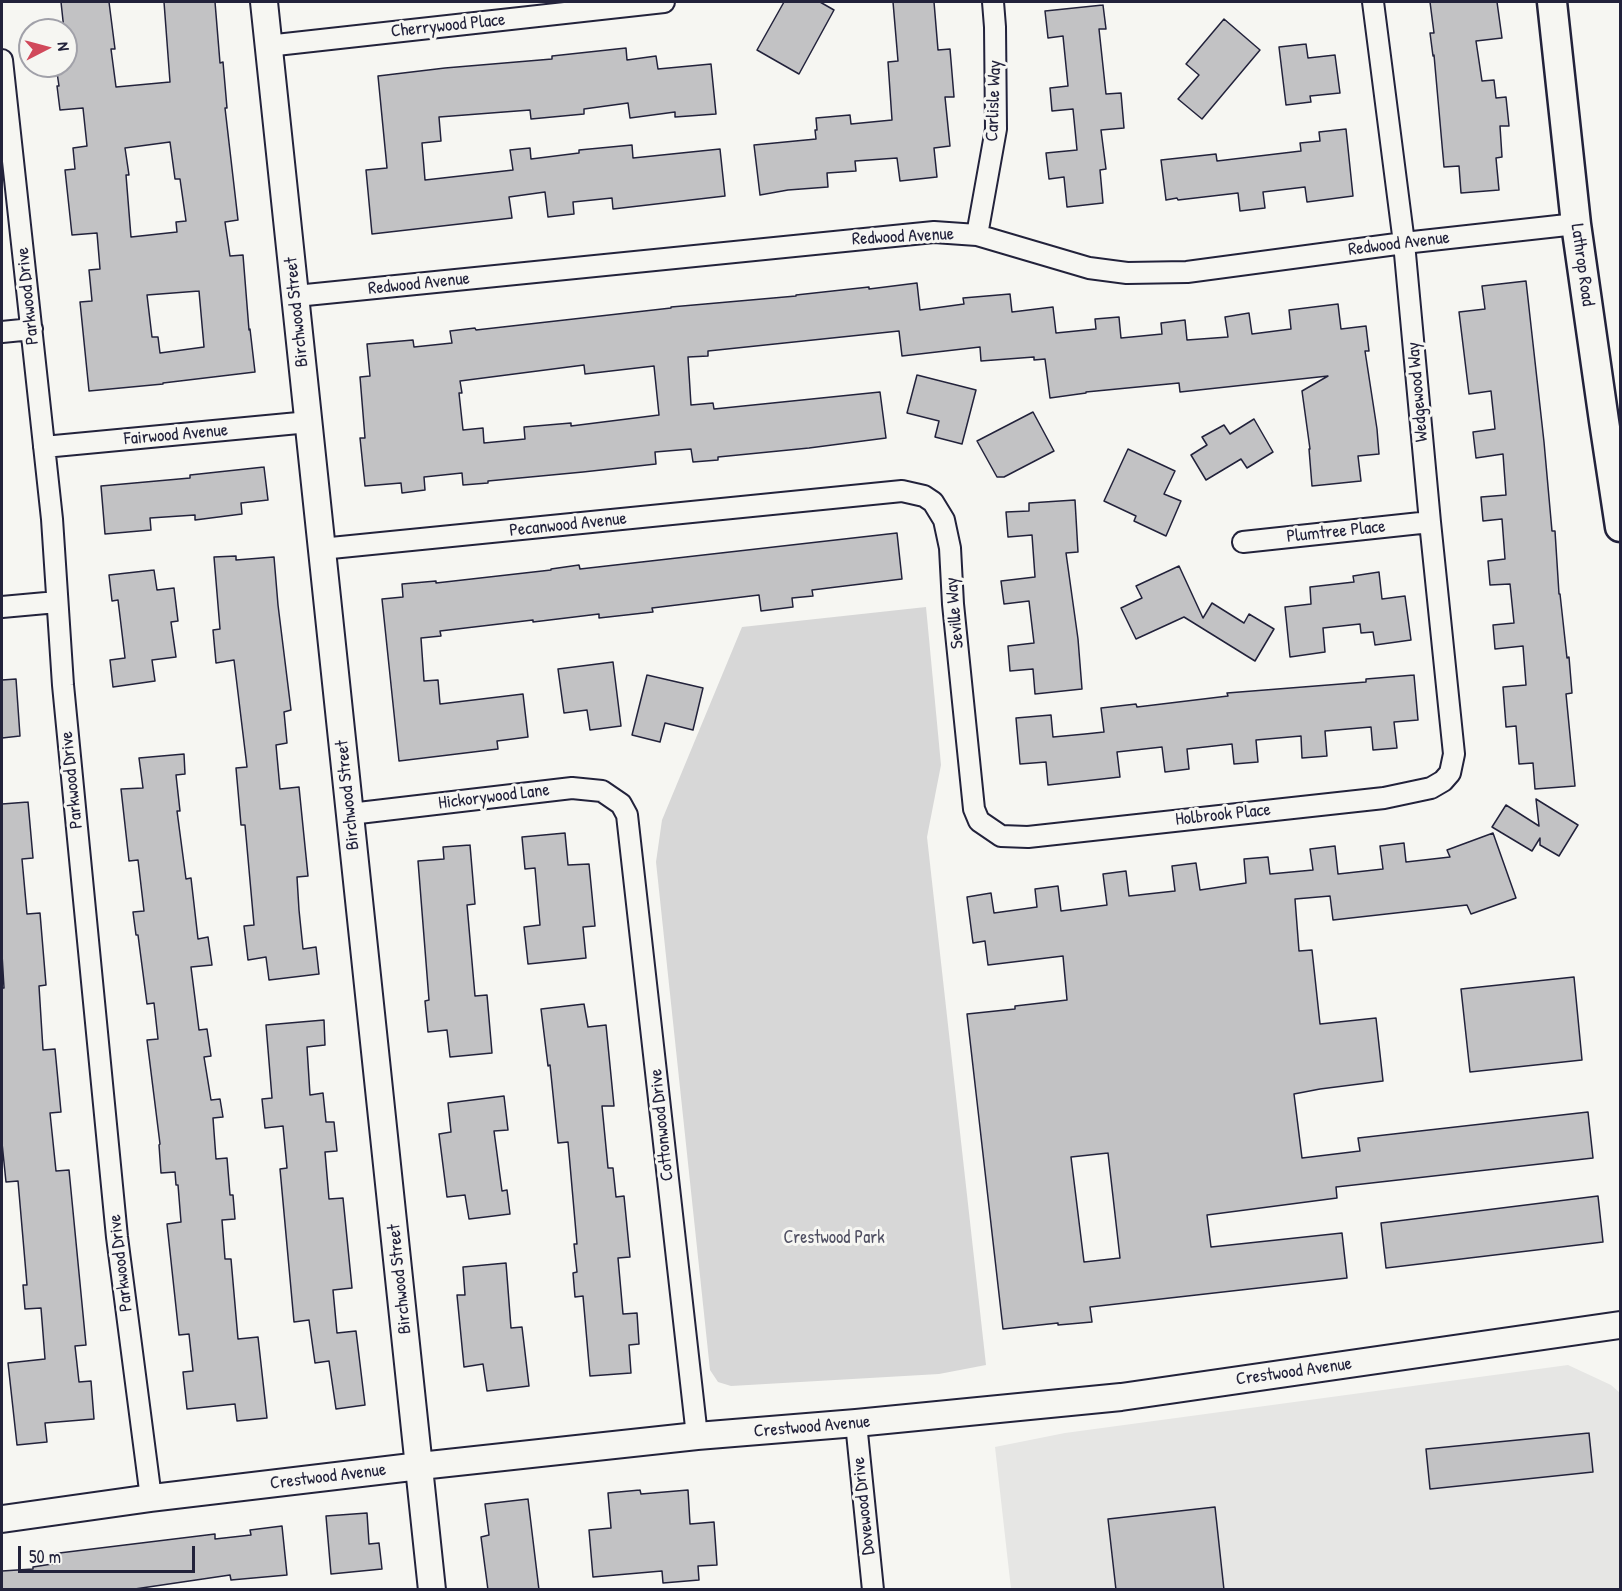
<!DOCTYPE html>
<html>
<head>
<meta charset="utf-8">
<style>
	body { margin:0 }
	#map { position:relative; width:1622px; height:1591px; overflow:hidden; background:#f6f6f2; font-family:"Patrick Hand",sans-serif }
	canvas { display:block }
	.frame { position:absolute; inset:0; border:3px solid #22223b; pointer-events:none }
	.north { position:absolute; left:18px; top:18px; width:60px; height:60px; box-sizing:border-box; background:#f6f6f2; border:2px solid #a1a1a9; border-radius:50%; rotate:84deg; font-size:16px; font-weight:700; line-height:24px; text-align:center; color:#22223b }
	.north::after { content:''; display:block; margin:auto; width:21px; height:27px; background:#d1495b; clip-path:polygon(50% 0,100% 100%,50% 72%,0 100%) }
	.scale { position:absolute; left:18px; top:1546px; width:177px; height:27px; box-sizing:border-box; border:3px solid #22223b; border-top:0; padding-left:8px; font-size:18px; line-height:21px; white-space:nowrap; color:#22223b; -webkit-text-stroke:4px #f6f6f2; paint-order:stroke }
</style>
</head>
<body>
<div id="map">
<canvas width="1622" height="1591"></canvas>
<div class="frame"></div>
<div class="north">N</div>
<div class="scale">50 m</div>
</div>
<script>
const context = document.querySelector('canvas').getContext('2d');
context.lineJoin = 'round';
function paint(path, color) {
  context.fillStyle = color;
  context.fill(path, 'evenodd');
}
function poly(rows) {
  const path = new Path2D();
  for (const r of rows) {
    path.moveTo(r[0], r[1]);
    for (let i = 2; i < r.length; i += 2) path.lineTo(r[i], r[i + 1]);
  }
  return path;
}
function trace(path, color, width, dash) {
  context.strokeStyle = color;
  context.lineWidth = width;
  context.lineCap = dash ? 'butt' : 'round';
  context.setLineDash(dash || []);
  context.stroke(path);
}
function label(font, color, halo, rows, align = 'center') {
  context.font = font + ' "Patrick Hand",sans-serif';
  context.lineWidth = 6;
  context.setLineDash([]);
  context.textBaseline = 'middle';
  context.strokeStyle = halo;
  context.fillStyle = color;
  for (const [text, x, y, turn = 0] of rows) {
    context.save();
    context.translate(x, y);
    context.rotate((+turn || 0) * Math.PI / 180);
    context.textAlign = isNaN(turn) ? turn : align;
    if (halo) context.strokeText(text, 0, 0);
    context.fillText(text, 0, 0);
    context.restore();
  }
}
paint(poly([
	[1568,1365,1611,1385,1620,1393,1620,1589,1011,1589,995,1447,1065,1433]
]), '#e6e6e4');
paint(poly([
	[926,607,941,765,927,837,986,1365,939,1374,731,1386,718,1382,710,1370,656,862,662,820,742,627]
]), '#d7d7d7');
const building = poly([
	[61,2,109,2,115,49,111,49,116,87,170,82,164,2,215,2,220,63,223,62,227,108,225,108,238,220,225,222,230,256,243,255,249,330,250,329,255,372,163,383,163,384,89,391,80,302,92,301,89,270,100,269,97,233,72,235,65,170,75,169,73,148,87,146,83,108,60,110,57,86,59,86,56,66,66,66,66,30,64,30,61,2],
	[170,142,175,179,180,179,186,221,176,222,177,232,131,237,126,175,129,175,125,148,170,142],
	[199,291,204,347,160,353,158,337,152,337,147,295,199,291],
	[784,2,820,2,834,10,799,74,757,50,784,2],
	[893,2,934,2,938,50,950,49,954,97,945,97,950,146,934,148,937,177,900,181,897,158,855,161,856,171,827,173,828,187,788,190,760,195,754,145,816,139,815,130,817,130,816,118,850,115,851,124,892,120,888,62,898,61,893,2],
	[1430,2,1497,2,1502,38,1476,41,1482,81,1494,80,1496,98,1506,97,1509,126,1500,126,1502,157,1496,158,1499,190,1461,193,1459,166,1444,167,1434,55,1433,56,1430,33,1434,33,1430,2],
	[1103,5,1106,29,1099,29,1106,94,1121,93,1124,128,1101,130,1106,169,1100,170,1103,203,1067,207,1064,177,1049,179,1046,153,1077,150,1073,109,1052,111,1050,88,1068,86,1063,36,1048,38,1045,11,1103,5],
	[1224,19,1260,50,1202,119,1178,99,1199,75,1186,64,1224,19],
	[1306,44,1308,58,1335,55,1340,93,1310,96,1311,102,1286,105,1279,47,1306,44],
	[626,48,627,60,656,56,658,69,711,64,716,114,675,117,675,112,630,118,628,103,584,109,584,114,531,119,530,110,439,117,441,141,422,143,425,180,513,170,510,150,530,148,531,159,579,153,579,150,632,145,633,158,720,149,725,196,613,209,612,198,573,202,574,214,548,217,545,192,509,197,512,218,372,234,366,170,387,168,378,76,445,68,552,59,552,56,626,48],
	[1346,129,1353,196,1307,202,1305,187,1263,192,1265,208,1240,211,1238,193,1178,200,1177,198,1166,200,1161,160,1216,154,1217,161,1301,151,1300,143,1320,141,1319,132,1346,129],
	[1526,281,1544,442,1552,531,1555,531,1559,594,1560,594,1567,658,1569,657,1572,693,1566,694,1575,786,1535,789,1533,763,1519,764,1516,726,1506,727,1503,687,1526,685,1523,646,1495,649,1493,625,1514,623,1510,584,1490,585,1488,561,1505,559,1502,519,1483,521,1481,497,1506,495,1503,454,1476,458,1473,432,1495,429,1491,391,1469,394,1459,312,1485,309,1482,286,1526,281],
	[917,283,920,310,964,304,963,298,1010,294,1012,312,1053,307,1056,333,1096,329,1095,319,1119,317,1121,338,1162,334,1161,323,1185,320,1187,340,1228,337,1225,317,1249,313,1252,334,1291,329,1289,310,1338,304,1341,329,1366,326,1369,351,1365,351,1377,429,1379,454,1358,456,1361,481,1312,486,1309,449,1310,449,1302,391,1328,376,1180,392,1179,383,1086,392,1086,393,1050,398,1045,359,1034,360,1034,357,981,361,980,347,902,356,899,331,708,351,708,356,688,357,691,405,713,403,714,409,880,392,886,438,809,448,718,457,718,460,693,462,691,449,655,452,656,464,583,472,488,481,488,483,463,485,462,473,424,477,425,490,402,493,401,483,365,486,360,438,365,438,360,377,370,376,367,344,413,340,414,347,452,343,450,331,475,328,476,330,671,308,671,307,796,296,796,295,869,287,869,289,917,283],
	[584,365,585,374,654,366,659,415,571,426,571,423,524,427,525,439,484,443,483,428,463,430,459,393,462,393,460,381,584,365],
	[917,375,976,390,962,444,935,437,939,421,907,413,917,375],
	[1033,412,1054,451,1004,477,997,477,977,441,1033,412],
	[1254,419,1273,452,1247,468,1241,459,1206,480,1191,455,1207,445,1202,437,1224,425,1230,434,1254,419],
	[1128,449,1175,471,1164,494,1181,501,1166,536,1134,521,1136,516,1104,501,1128,449],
	[264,467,268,500,241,503,242,514,195,520,195,515,150,518,151,530,105,534,101,486,190,478,190,475,264,467],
	[1075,500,1078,552,1066,553,1078,639,1082,689,1035,694,1033,669,1010,671,1008,646,1034,643,1029,601,1004,604,1001,581,1035,577,1032,535,1008,537,1006,512,1029,511,1029,503,1075,500],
	[897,533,902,579,812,590,813,596,792,598,793,607,761,611,759,595,652,608,653,612,599,618,599,614,533,622,533,620,440,631,441,636,421,638,424,681,438,680,440,704,523,694,528,737,497,741,498,749,399,761,382,599,403,597,402,584,436,581,436,583,551,570,551,569,579,565,580,569,897,533],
	[236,556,236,560,274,557,278,605,291,710,284,712,287,743,276,745,280,789,299,787,308,876,297,877,299,910,303,949,316,947,319,974,269,980,266,957,248,960,244,926,254,925,245,825,241,825,236,768,247,767,234,660,216,663,213,630,220,629,214,557,236,556],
	[1179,566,1203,618,1212,603,1244,623,1249,614,1274,629,1255,661,1184,617,1136,639,1121,608,1142,598,1136,586,1179,566],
	[154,570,157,590,174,588,178,621,171,622,176,657,152,660,155,681,113,687,110,660,125,658,118,600,112,601,109,575,154,570],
	[1379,572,1382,599,1405,596,1411,640,1375,645,1373,632,1361,633,1360,624,1323,628,1325,652,1290,657,1285,607,1311,604,1310,587,1354,582,1353,576,1379,572],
	[613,662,621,726,590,730,587,710,564,713,558,669,613,662],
	[647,675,703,688,693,730,665,723,660,742,632,735,647,675],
	[1414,675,1418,720,1394,722,1397,748,1373,750,1371,727,1325,731,1327,756,1302,758,1301,736,1256,740,1258,762,1234,764,1232,744,1187,749,1189,769,1165,772,1162,747,1117,752,1120,777,1048,785,1046,762,1020,764,1016,718,1051,715,1053,737,1085,734,1104,732,1101,708,1136,704,1137,707,1228,696,1227,693,1366,682,1366,679,1414,675],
	[16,679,20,736,2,738,2,680,16,679],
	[184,754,185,774,176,775,180,811,177,811,186,879,191,878,198,939,208,937,212,965,191,967,199,1030,207,1029,211,1056,204,1057,211,1100,220,1099,223,1117,213,1118,216,1159,227,1158,230,1195,233,1195,235,1219,222,1220,225,1259,231,1259,238,1339,258,1337,267,1418,237,1421,235,1404,187,1409,183,1372,193,1371,189,1334,179,1335,167,1224,181,1222,178,1185,176,1185,175,1172,161,1173,159,1145,160,1144,147,1040,158,1039,154,1003,147,1004,138,935,136,935,133,912,144,911,138,860,129,861,121,789,143,788,139,758,184,754],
	[1536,799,1578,825,1559,856,1540,845,1540,838,1532,851,1492,827,1506,805,1539,826,1536,799],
	[28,802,33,858,22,859,27,914,40,913,46,985,39,986,43,1050,55,1049,61,1112,50,1113,56,1171,69,1170,86,1345,75,1346,79,1382,91,1381,94,1419,45,1423,47,1442,17,1445,8,1363,45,1359,41,1308,25,1309,23,1285,27,1285,18,1181,6,1182,2,1143,2,988,4,988,2,954,2,804,28,802],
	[565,833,568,865,589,864,595,926,583,927,586,958,528,964,524,927,540,925,535,868,525,869,522,837,565,833],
	[1493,833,1516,898,1471,914,1467,905,1333,920,1330,896,1295,899,1299,951,1312,950,1320,1024,1376,1018,1383,1081,1320,1089,1294,1094,1302,1158,1360,1151,1358,1138,1588,1112,1593,1158,1336,1187,1337,1198,1207,1215,1211,1247,1342,1233,1347,1278,1090,1307,1092,1322,1058,1325,1058,1323,1003,1329,967,1014,1015,1009,1015,1006,1067,1000,1063,956,988,965,985,941,973,943,967,897,991,893,994,913,1037,907,1035,889,1058,886,1061,911,1107,905,1103,874,1126,871,1129,896,1175,891,1172,866,1196,863,1200,890,1246,883,1244,859,1268,857,1270,874,1313,870,1310,849,1335,846,1338,874,1383,869,1380,846,1404,843,1406,862,1450,857,1447,850,1493,833],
	[1108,1153,1120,1258,1084,1262,1071,1157,1108,1153],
	[470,845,475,904,467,905,475,996,487,995,492,1053,450,1057,447,1030,428,1032,425,1001,429,1000,418,861,444,859,443,847,470,845],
	[1574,977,1582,1060,1470,1072,1461,989,1574,977],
	[584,1004,588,1027,606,1025,614,1106,602,1106,608,1168,613,1168,616,1197,624,1196,630,1257,618,1258,623,1314,637,1313,639,1344,629,1345,631,1373,590,1376,583,1296,575,1297,573,1273,577,1272,574,1244,577,1244,568,1142,558,1143,550,1065,548,1066,541,1009,584,1004],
	[324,1020,325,1045,307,1047,310,1095,323,1093,326,1122,334,1122,337,1151,325,1152,329,1199,343,1198,352,1288,333,1290,337,1333,356,1331,365,1405,336,1409,329,1361,315,1363,309,1320,294,1322,280,1169,287,1168,283,1126,265,1128,262,1099,272,1098,266,1025,324,1020],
	[504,1096,508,1130,494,1131,502,1191,507,1190,510,1214,469,1219,465,1195,447,1197,439,1134,451,1132,448,1103,504,1096],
	[1598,1196,1603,1242,1386,1268,1381,1223,1598,1196],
	[506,1263,511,1328,522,1327,529,1386,487,1391,483,1364,464,1367,457,1295,465,1295,463,1267,506,1263],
	[1589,1433,1593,1472,1430,1489,1426,1449,1589,1433],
	[640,1490,641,1494,688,1490,690,1524,714,1522,717,1565,698,1566,699,1580,663,1583,662,1571,593,1577,589,1530,611,1528,608,1493,640,1490],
	[528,1499,539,1590,488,1590,481,1537,489,1535,485,1504,528,1499],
	[1215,1507,1224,1590,1116,1590,1108,1519,1215,1507],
	[367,1513,369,1544,379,1543,382,1569,331,1574,326,1516,367,1513],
	[282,1526,287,1575,231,1580,230,1575,128,1590,2,1590,2,1571,33,1569,33,1567,52,1564,51,1554,215,1534,215,1539,251,1535,250,1530,282,1526]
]);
paint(building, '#c2c2c4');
trace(building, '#22223b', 1.5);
const minor = poly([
	[267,46,664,2],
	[2,60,52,519,63,685,117,1237,151,1498],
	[977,235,996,129,995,27,993,2],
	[296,296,934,232,977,235,1089,268,1127,273,1187,272,1404,243,1576,224],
	[2,332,32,329],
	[44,447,309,422],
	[1243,542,1430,522],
	[321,549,902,491,924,496,933,502,944,520,950,548,953,604,974,809,979,821,1001,836,1028,837,1384,798,1431,788,1443,781,1450,773,1454,754,1430,522,1404,243,1373,2],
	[2,607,57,602],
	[350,814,572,788,602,791,621,804,627,815,697,1436],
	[856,1423,873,1590]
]);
const tertiary = poly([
	[264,2,432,1590],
	[2,1519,151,1498,420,1466,697,1436,856,1423,1121,1397,1620,1325]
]);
const secondary = poly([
	[1552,2,1576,224,1604,421,1620,527]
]);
trace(minor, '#22223b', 24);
trace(tertiary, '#22223b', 30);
trace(secondary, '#22223b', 33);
trace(minor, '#f6f6f2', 20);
trace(tertiary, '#f6f6f2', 26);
trace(secondary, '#f6f6f2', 28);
label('18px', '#22223b', '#f6f6f2', [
	["Cherrywood Place",448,26,-6],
	["Carlisle Way",994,101,-88],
	["Redwood Avenue",903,237,-3],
	["Redwood Avenue",1399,244,-7],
	["Lathrop Road",1582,265,82],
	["Redwood Avenue",419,284,-6],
	["Parkwood Drive",28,296,-96],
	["Birchwood Street",297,312,-96],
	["Wedgewood Way",1418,392,-95],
	["Fairwood Avenue",176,435,-5],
	["Pecanwood Avenue",568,525,-6],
	["Plumtree Place",1336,532,-6],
	["Seville Way",955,613,-95],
	["Parkwood Drive",72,780,-96],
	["Birchwood Street",348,795,-96],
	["Hickorywood Lane",494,797,-7],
	["Holbrook Place",1223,815,-6],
	["Cottonwood Drive",662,1125,-96],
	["Parkwood Drive",121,1263,-97],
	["Birchwood Street",400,1279,-96],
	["Crestwood Avenue",1294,1372,-8],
	["Crestwood Avenue",812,1427,-5],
	["Crestwood Avenue",328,1477,-7],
	["Dovewood Drive",864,1506,-96]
]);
label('18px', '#4f4f62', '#f6f6f2', [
	["Crestwood Park",834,1238]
]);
</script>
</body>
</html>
